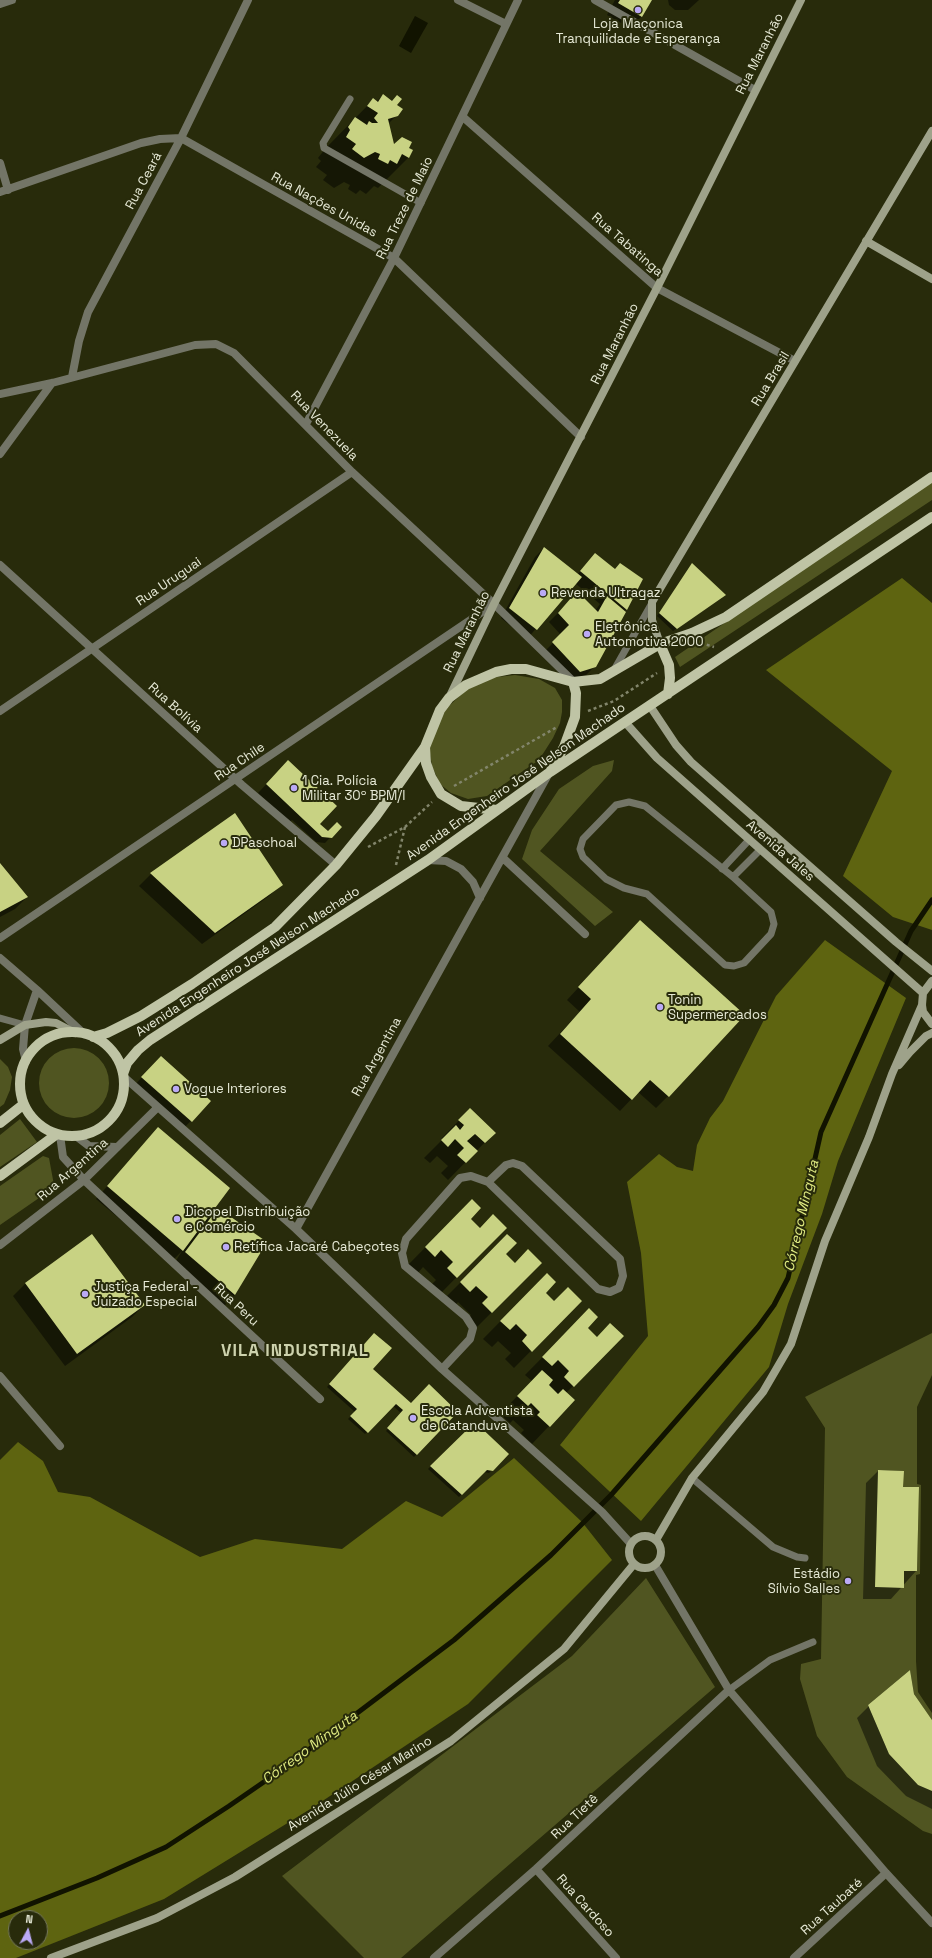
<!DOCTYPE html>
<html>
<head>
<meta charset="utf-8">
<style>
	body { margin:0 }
	#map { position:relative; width:932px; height:1958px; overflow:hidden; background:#282b0b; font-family:"Space Grotesk",sans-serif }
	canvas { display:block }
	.north { position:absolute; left:8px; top:1910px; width:40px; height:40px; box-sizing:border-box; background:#282b0b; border:1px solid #74775d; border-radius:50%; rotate:7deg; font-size:11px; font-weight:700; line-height:16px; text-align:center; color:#e7ead7 }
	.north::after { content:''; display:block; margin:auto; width:14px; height:18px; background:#bbaaf6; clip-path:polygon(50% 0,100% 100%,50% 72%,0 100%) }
</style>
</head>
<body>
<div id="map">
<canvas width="932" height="1958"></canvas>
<div class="north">N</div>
</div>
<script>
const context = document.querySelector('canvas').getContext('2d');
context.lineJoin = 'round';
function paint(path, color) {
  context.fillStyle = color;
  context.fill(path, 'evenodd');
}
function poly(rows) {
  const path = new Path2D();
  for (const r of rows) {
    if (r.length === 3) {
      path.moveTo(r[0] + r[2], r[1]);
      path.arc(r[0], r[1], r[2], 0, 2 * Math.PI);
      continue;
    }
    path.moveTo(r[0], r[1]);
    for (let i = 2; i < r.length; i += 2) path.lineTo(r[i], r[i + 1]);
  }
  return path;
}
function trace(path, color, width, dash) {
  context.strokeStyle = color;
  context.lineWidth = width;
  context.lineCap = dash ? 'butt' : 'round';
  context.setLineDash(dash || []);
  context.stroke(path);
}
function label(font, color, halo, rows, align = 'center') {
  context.font = font + ' "Space Grotesk",sans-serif';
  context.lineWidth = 4;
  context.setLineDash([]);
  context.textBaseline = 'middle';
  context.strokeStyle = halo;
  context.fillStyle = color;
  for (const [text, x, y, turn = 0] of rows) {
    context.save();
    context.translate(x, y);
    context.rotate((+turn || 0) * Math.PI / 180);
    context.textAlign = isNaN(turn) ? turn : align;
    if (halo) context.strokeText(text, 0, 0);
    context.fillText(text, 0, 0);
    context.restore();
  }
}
paint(poly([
	[932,481,932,500,680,667,675,657],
	[515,675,539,679,555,688,562,700,562,712,560,723,553,738,539,760,487,796,468,799,451,793,440,784,432,766,429,747,436,724,449,706,467,689,489,678],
	[614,760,612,771,540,851,613,912,595,926,522,859,532,830,559,789,593,766],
	[74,1083,35],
	[0,1059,8,1067,12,1077,10,1090,4,1104,0,1107],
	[20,1119,37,1142,0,1167,0,1135],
	[43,1156,49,1158,54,1185,52,1189,0,1225,0,1186],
	[932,1333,932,1375,917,1407,917,1484,921,1485,920,1574,916,1575,916,1661,918,1692,932,1713,932,1720,914,1694,910,1670,868,1705,889,1754,918,1785,932,1791,932,1834,923,1831,847,1777,817,1736,800,1679,801,1664,821,1659,825,1428,805,1397],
	[878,1470,903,1471,903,1487,919,1488,917,1571,904,1571,904,1588,875,1587],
	[646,1578,715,1687,401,1958,364,1958,282,1876,572,1656]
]), '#505521');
paint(poly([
	[902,578,932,603,932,930,893,917,843,876,892,771,766,670],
	[825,940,906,998,838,1161,822,1214,788,1304,769,1367,641,1521,560,1445,648,1336,641,1253,627,1182,659,1154,677,1167,693,1171,697,1145,710,1118,723,1101,776,996],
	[18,1442,43,1461,58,1492,90,1497,200,1557,255,1539,342,1549,406,1501,442,1517,514,1458,582,1522,612,1560,468,1704,312,1808,164,1899,16,1958,0,1958,0,1460],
	[16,1918,40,1918,40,1942,16,1942]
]), '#5e6410');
paint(poly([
	[415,16,428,23,411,53,399,46]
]), '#111300');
paint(poly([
	[615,0,651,0,642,16,630,28,607,15],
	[668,0,699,0,688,10,675,10,669,5],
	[383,95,396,106,397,115,388,124,394,146,408,148,409,157,378,188,374,186,366,194,360,190,356,194,348,189,350,185,344,182,334,188,323,180,327,175,316,167,321,161,318,158,325,149,373,100,376,102],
	[544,548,577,575,595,555,614,570,620,564,626,609,595,666,586,675,571,680,544,652,561,635,549,622,569,602,595,611,600,604,575,583,527,639,501,618,535,557],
	[690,567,722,598,673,631,657,616],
	[279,771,319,824,328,832,340,827,325,843,316,842,292,820,289,823,258,793],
	[234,814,281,884,269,896,202,944,139,886,151,874],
	[0,865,27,897,15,909,0,917],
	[640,921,668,1096,656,1108,638,1092,620,1111,548,1046,580,1012,567,1000],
	[152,1066,210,1101,182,1130,133,1087],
	[470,1109,494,1133,448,1180,441,1173,448,1166,437,1156,430,1163,424,1158,443,1139,442,1138],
	[158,1129,206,1219,218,1209,265,1243,235,1295,223,1307,174,1264,182,1251,171,1262,96,1199],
	[472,1200,470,1219,480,1229,505,1228,439,1295,430,1286,436,1280,423,1267,417,1274,408,1265],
	[92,1235,144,1305,132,1317,65,1366,13,1296,25,1284],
	[507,1236,504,1254,515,1264,541,1263,474,1330,465,1321,471,1315,458,1302,452,1309,443,1300],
	[547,1274,544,1293,554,1303,580,1301,514,1368,505,1359,511,1353,498,1341,492,1347,483,1339],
	[589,1310,586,1328,596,1338,622,1337,566,1393,549,1426,532,1444,521,1433,524,1430,513,1420,510,1423,500,1414,532,1381,525,1375],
	[372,1337,372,1369,411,1404,457,1412,414,1457,386,1431,401,1413,393,1406,365,1434,348,1419,355,1412,327,1387],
	[475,1423,507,1454,489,1473,484,1472,459,1497,428,1469],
	[878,1471,902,1488,916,1571,891,1599,863,1599,866,1483],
	[914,1694,932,1722,932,1809,906,1796,877,1766,857,1718,869,1706]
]), '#0007');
trace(poly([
	[0,1916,97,1878,166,1847,229,1806,287,1766,454,1640,551,1555,611,1495,758,1327,774,1305,788,1278,821,1132,911,931,932,900]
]), '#111300', 5);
paint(poly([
	[620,0,652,0,642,17,618,3],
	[383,94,392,101,397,95,402,99,397,105,403,109,398,116,388,119,394,144,402,137,412,142,409,148,413,150,409,158,402,154,397,164,390,160,388,164,378,159,380,154,375,152,364,158,352,149,356,144,346,137,350,130,348,127,355,117,367,125,369,121,372,123,378,123,374,118,378,113,367,106,373,98,378,102],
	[544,547,582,577,537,630,509,608],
	[595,553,615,569,620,563,643,579,627,610,580,571],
	[692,563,726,595,677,629,659,613],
	[577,591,598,612,607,596,626,612,596,667,580,672,552,642,569,625,558,613],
	[288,760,337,806,320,824,328,831,337,822,342,827,332,838,322,837,266,784],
	[235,813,283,885,215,933,150,873],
	[0,863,28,897,0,912],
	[640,920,745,1015,669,1097,650,1080,632,1100,560,1034,591,999,578,987],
	[161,1056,211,1101,192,1122,141,1077],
	[470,1108,496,1133,485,1143,475,1134,467,1141,478,1151,466,1163,457,1155,464,1148,455,1139,448,1147,441,1140,456,1125,460,1130,464,1125,458,1120],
	[158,1127,230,1188,183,1251,107,1186],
	[472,1199,481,1208,471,1219,480,1228,493,1214,507,1228,457,1278,447,1268,453,1262,441,1250,435,1257,425,1247],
	[218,1208,267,1242,235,1295,185,1252],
	[92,1234,145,1305,77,1354,25,1283],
	[507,1234,517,1243,506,1254,515,1263,528,1249,542,1263,492,1313,482,1303,488,1297,476,1286,470,1292,460,1282],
	[547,1273,556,1282,546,1293,554,1301,568,1287,582,1301,532,1352,522,1341,527,1335,516,1324,510,1330,500,1321],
	[589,1308,598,1317,588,1328,597,1337,610,1323,624,1336,574,1387,564,1377,569,1371,558,1360,552,1366,542,1357],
	[374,1333,392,1348,373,1369,411,1403,429,1384,458,1412,417,1455,387,1428,403,1410,396,1404,368,1433,350,1416,357,1409,329,1384],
	[542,1370,553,1380,549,1385,558,1394,563,1389,575,1400,550,1427,537,1415,540,1412,531,1403,528,1406,517,1396],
	[475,1422,509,1454,493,1471,487,1470,462,1495,430,1466],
	[878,1470,904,1471,903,1487,919,1487,917,1571,904,1571,904,1588,875,1587],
	[910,1670,914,1694,932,1720,932,1791,918,1785,889,1754,868,1705]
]), '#c8d283');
trace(poly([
	[701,643,714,647],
	[588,711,614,701,657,673],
	[454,786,557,727],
	[368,847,405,827,432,802],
	[396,865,405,827]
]), '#82856b', 2.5, [3, 3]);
trace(poly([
	[350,99,323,143,324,148,421,203],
	[614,670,652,603],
	[629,802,645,806,733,877,771,912,774,924,771,934,744,963,734,966,725,965,647,894,624,888,606,879,583,857,580,849,583,839,616,805,629,802],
	[722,869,749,840],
	[733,877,760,850],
	[0,1018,25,1025],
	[692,1478,773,1547,797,1557,805,1558],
	[729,1690,770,1660,813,1642]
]), '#737567', 7);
trace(poly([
	[458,0,506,24],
	[595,0,755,90],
	[0,4,12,0],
	[463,117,657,288,795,361],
	[0,163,8,190],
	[0,192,141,143,160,139,181,138,394,258,581,437],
	[72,377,79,341,88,312,181,138,248,0],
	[0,394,52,383,195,345,216,344,234,353,352,472,494,604,573,681],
	[306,424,394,258,518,0],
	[0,454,52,383],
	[0,565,242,785,336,865],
	[0,711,352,472],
	[503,858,585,934],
	[428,860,446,861,461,869,473,882,480,898],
	[0,938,494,604],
	[0,958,37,990,84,1034],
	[26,1061,23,1049,25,1025,37,990],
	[124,1077,296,1229,442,1369,602,1512,631,1544],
	[60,1135,63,1157,84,1180,320,1399],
	[76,1136,89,1146,117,1147],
	[296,1229,549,773],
	[0,1245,84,1180,157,1108],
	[442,1369,470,1339,473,1328,466,1317,405,1266,402,1253,406,1239,460,1178,471,1176,488,1182,598,1289,610,1292,619,1288,623,1276,620,1259,522,1166,513,1163,506,1165,488,1182],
	[0,1376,60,1446],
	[655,1565,729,1690,886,1873,932,1923],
	[536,1869,616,1958],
	[434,1958,536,1869,729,1690],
	[794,1958,886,1873]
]), '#737567', 8);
trace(poly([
	[866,241,932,279],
	[660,644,652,620,652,602,932,131],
	[449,698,494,604,657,288,801,0],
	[650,706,676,745,691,762,896,942,932,971],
	[625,722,657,758,923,993],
	[932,981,923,993,922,1005,923,1012,932,1024],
	[0,1040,25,1025,46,1022,56,1023,75,1033],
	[899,1065,910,1052,926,1036,932,1033],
	[645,1552,16],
	[656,1540,692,1478,763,1392,791,1344,825,1241,869,1137,892,1074,922,1005],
	[51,1958,157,1918,235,1877,451,1741,564,1649,634,1564]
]), '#9ea28a', 8);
trace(poly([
	[660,644,669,665,670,678,668,694],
	[425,747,426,763,431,777,441,794,461,806,497,810],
	[551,770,564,747,575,717,576,693,573,682],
	[72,1084,52],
	[93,1037,107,1033,141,1016,192,984,275,927,336,865,376,816,425,747,440,710,449,698,466,685,496,672,511,669,526,669,573,682,600,679,660,644,692,633,726,617,932,477],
	[123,1074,127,1063,138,1050,150,1040,428,860,550,772,932,517],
	[0,1123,24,1104],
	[0,1176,57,1134]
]), '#bfc4a5', 10);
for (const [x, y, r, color] of [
	[638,10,4,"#bbaaf6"],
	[543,593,4,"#bbaaf6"],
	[587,634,4,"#bbaaf6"],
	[294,788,4,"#bbaaf6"],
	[224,843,4,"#bbaaf6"],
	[660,1007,4,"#bbaaf6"],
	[176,1089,4,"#bbaaf6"],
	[177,1219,4,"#bbaaf6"],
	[226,1247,4,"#bbaaf6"],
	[85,1294,4,"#bbaaf6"],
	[413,1418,4,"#bbaaf6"],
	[848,1581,4,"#bbaaf6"]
]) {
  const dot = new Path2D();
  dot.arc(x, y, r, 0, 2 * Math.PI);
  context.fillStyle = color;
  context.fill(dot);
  trace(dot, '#282b0b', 1.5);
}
label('13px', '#e7ead7', '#282b0b', [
	["Loja Maçonica",638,24,"center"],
	["Tranquilidade e Esperança",638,39,"center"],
	["Revenda Ultragaz",551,593],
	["Eletrônica",595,627],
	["Automotiva 2000",595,642],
	["1 Cia. Polícia",302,781],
	["Militar 30º BPM/I",302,796],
	["DPaschoal",232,843],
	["Tonin",668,1000],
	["Supermercados",668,1015],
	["Vogue Interiores",184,1089],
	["Dicopel Distribuição",185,1212],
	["e Comércio",185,1227],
	["Retífica Jacaré Cabeçotes",234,1247],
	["Justiça Federal -",93,1287],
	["Juizado Especial",93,1302],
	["Escola Adventista",421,1411],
	["de Catanduva",421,1426],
	["Estádio",840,1574,"right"],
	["Sílvio Salles",840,1589,"right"]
], 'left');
label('13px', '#e7ead7', '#282b0b', [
	["Rua Maranhão",760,54,-63],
	["Rua Ceará",144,181,-62],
	["Rua Nações Unidas",324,205,29],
	["Rua Treze de Maio",405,208,-64],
	["Rua Tabatinga",627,245,41],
	["Rua Maranhão",615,344,-63],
	["Rua Brasil",771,379,-59],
	["Rua Venezuela",324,426,46],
	["Rua Uruguai",169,582,-34],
	["Rua Maranhão",467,632,-64],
	["Rua Bolívia",175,708,42],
	["Rua Chile",240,762,-34],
	["Avenida Engenheiro José Nelson Machado",516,782,-35],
	["Avenida Jales",780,851,41],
	["Avenida Engenheiro José Nelson Machado",248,962,-33],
	["Rua Argentina",377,1057,-61],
	["Rua Argentina",73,1170,-41],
	["Rua Peru",236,1305,43],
	["Avenida Júlio César Marino",360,1784,-32],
	["Rua Tietê",575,1817,-43],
	["Rua Cardoso",585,1906,48],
	["Rua Taubaté",832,1907,-42]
]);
label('italic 14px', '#e2ed83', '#282b0b', [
	["Córrego Minguta",802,1216,-77],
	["Córrego Minguta",310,1748,-36]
]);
context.letterSpacing = '1px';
label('bold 17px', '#cdd2ad', '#282b0b', [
	["VILA INDUSTRIAL",295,1351]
]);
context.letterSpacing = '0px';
</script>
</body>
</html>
